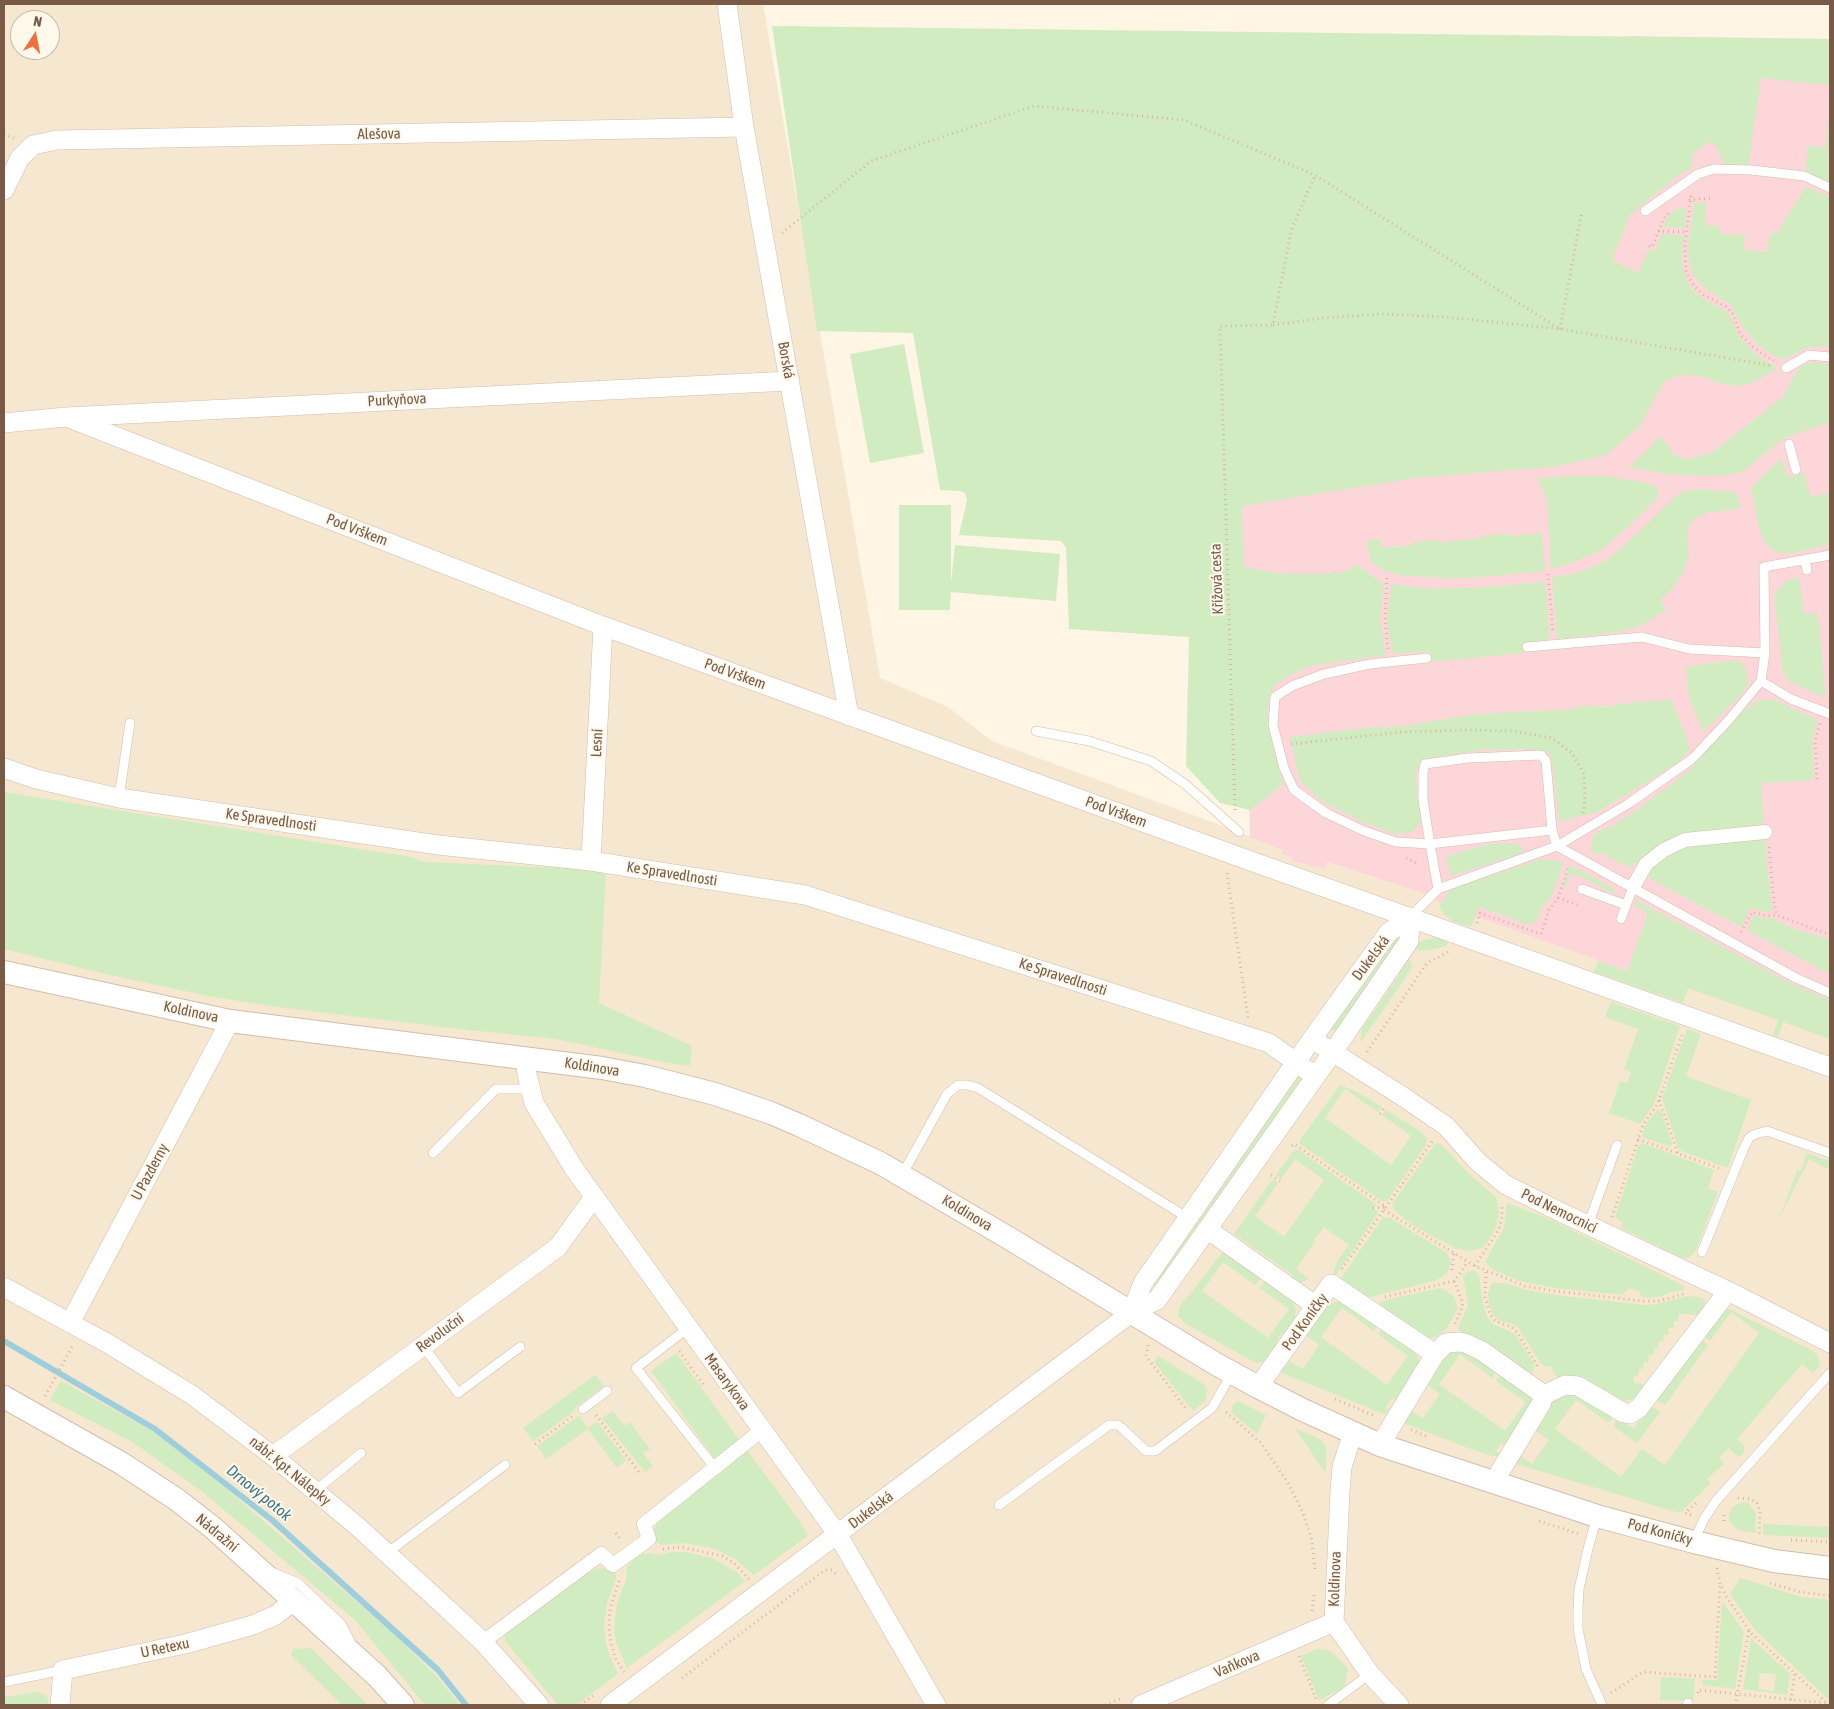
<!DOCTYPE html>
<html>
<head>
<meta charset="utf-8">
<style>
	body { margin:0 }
	#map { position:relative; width:1834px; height:1709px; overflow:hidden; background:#fef5e4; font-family:"Asap Condensed",sans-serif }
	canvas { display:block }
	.frame { position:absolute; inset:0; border:5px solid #785a47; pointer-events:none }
	.north { position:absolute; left:10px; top:10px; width:50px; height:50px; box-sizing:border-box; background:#fff8eb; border:1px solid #c9b9a9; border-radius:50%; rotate:11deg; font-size:14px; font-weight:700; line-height:20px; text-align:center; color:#785a47 }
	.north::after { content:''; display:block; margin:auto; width:18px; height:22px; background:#f06e40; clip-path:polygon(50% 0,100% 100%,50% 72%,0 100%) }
</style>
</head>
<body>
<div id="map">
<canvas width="1834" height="1709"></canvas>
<div class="frame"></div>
<div class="north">N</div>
</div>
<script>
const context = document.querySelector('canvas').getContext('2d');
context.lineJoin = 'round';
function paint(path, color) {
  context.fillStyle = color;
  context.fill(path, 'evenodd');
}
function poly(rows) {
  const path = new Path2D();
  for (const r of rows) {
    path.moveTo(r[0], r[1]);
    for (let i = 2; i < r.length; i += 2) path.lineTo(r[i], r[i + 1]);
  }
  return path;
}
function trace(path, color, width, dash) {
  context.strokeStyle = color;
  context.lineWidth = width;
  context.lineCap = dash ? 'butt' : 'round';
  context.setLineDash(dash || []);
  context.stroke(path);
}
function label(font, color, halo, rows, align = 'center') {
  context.font = font + ' "Asap Condensed",sans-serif';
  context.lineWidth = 4;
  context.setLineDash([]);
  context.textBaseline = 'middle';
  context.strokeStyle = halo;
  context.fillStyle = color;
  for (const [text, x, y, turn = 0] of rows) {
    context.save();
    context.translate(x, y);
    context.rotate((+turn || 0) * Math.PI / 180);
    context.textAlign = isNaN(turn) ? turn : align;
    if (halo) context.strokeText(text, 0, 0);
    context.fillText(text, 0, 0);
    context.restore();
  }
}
paint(poly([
	[4,4,763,4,880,678,948,707,992,741,1239,832,1283,850,1292,857,1291,859,1324,869,1326,862,1431,896,1479,918,1627,971,1636,947,1830,1031,1830,1705,4,1705],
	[20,20,50,20,50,50,20,50]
]), '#f6e7d1');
paint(poly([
	[1627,36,1830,39,1830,1031,1636,947,1627,971,1443,905,1431,896,1327,862,1324,869,1291,860,1292,857,1282,854,1282,850,1250,837,1241,506]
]), '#fcd6d9');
paint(poly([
	[772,26,1830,39,1830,85,1761,78,1748,167,1725,166,1717,148,1711,141,1693,154,1691,168,1677,176,1630,215,1612,260,1638,273,1648,250,1654,252,1662,234,1684,236,1682,254,1683,269,1689,285,1701,297,1727,312,1731,317,1737,333,1746,344,1762,359,1778,368,1749,384,1732,386,1716,382,1702,376,1682,375,1664,381,1640,426,1606,455,1559,466,1415,478,1242,506,1244,567,1276,573,1312,574,1340,573,1358,565,1384,585,1380,618,1386,655,1311,666,1288,676,1273,687,1268,701,1268,717,1274,753,1284,784,1250,810,1220,803,1186,766,1189,637,1069,629,1066,548,1061,541,959,535,967,500,965,493,960,491,940,490,913,333,817,331],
	[1830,108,1830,183,1805,174,1808,145,1825,148],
	[1806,186,1830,197,1830,346,1807,347,1783,360,1766,351,1756,343,1741,325,1731,304,1716,297,1716,294,1709,292,1694,277,1689,264,1688,246,1694,202,1706,203,1705,225,1720,226,1720,234,1745,235,1744,250,1767,252,1770,233,1777,233],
	[1682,207,1686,210,1685,228,1663,227,1668,217,1674,211],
	[904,344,924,453,870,463,850,354],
	[1811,362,1830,364,1830,422,1784,438,1743,472,1727,475,1709,476,1669,474,1629,467,1661,436,1674,455,1688,459,1713,452,1784,396,1799,367],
	[1781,458,1788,477,1804,473,1811,497,1830,492,1830,544,1793,553,1777,553,1768,546,1760,532,1751,488],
	[1576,476,1607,476,1647,483,1657,487,1658,498,1626,529,1600,551,1572,563,1551,569,1547,499,1537,478],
	[1698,489,1734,492,1739,497,1740,509,1709,512,1697,517,1689,526,1687,539,1689,555,1684,571,1674,587,1660,601,1666,610,1640,626,1617,632,1557,639,1552,577,1578,573,1607,560,1622,548,1678,494,1687,490],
	[899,505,951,505,951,583,955,545,1060,554,1056,601,951,592,950,610,899,610],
	[1510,533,1511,536,1542,533,1545,571,1472,578,1439,578,1400,575,1384,571,1371,561,1366,541,1380,540,1382,548,1412,545,1412,543,1440,540,1440,543,1482,538,1482,536],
	[1799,577,1804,614,1818,613,1826,698,1805,689,1789,681,1783,673,1782,666,1775,602,1776,592,1782,584,1792,578],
	[1545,582,1550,639,1522,644,1524,653,1430,662,1428,651,1393,654,1387,622,1391,584,1430,589,1487,587],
	[1734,660,1742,663,1747,671,1748,685,1742,694,1703,732,1689,697,1686,667],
	[1671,698,1690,748,1679,762,1598,812,1559,822,1552,760,1548,751,1525,749,1482,750,1428,758,1415,772,1421,820,1415,831,1396,834,1365,823,1321,801,1300,781,1290,737,1382,726,1382,728,1405,726,1468,715,1553,710,1553,711,1576,709,1576,707,1602,705,1603,707,1644,701,1645,702,1668,700],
	[1763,700,1775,700,1818,720,1812,740,1814,780,1761,783,1764,827,1653,850,1629,868,1600,852,1595,856,1592,849,1592,838,1597,832,1614,825,1638,809,1685,774,1742,713,1754,702],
	[4,792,410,857,424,862,587,869,606,872,599,1003,692,1046,690,1065,689,1066,663,1062,556,1039,459,1029,277,1007,208,996,114,976,4,949],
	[1765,839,1772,911,1767,912,1751,908,1741,927,1650,879,1649,873,1651,867,1662,858,1686,847],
	[1501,843,1517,844,1522,846,1524,849,1519,854,1451,876,1446,857,1480,846],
	[1541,859,1564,862,1551,897,1542,908,1537,921,1530,925,1479,907,1471,927,1452,921,1443,913,1439,907,1448,892,1461,886],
	[1570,865,1574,867,1617,890,1612,893,1576,874,1570,875,1565,889,1562,888],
	[1634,899,1790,983,1830,1000,1830,1039,1783,1022,1778,1037,1773,1035,1778,1020,1688,988,1683,1003,1594,972,1598,961,1627,971,1648,914,1634,905],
	[1754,915,1766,919,1773,918,1792,928,1827,939,1830,944,1830,973,1819,969,1747,930],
	[1401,935,1402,940,1337,1031,1331,1030,1331,1028,1387,946],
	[1434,938,1450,939,1446,946,1435,949,1419,951,1412,946,1421,941],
	[1403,955,1410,961,1412,966,1410,971,1360,1043,1362,1029,1400,974,1395,971],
	[1611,1002,1680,1026,1654,1104,1640,1124,1609,1113,1620,1081,1627,1083,1631,1072,1624,1069,1638,1029,1605,1017],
	[1687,1029,1701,1034,1686,1076,1751,1100,1728,1168,1679,1150,1662,1098],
	[1297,1075,1305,1080,1160,1285,1152,1280],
	[1340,1085,1357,1092,1382,1107,1378,1112,1345,1089,1325,1118,1391,1165,1411,1136,1382,1115,1386,1110,1420,1131,1427,1138,1426,1145,1387,1201,1382,1201,1300,1144,1300,1140],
	[1658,1109,1661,1111,1672,1144,1671,1147,1645,1138,1642,1135,1645,1126],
	[1438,1143,1443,1146,1469,1174,1496,1197,1499,1213,1496,1227,1489,1240,1482,1248,1470,1251,1455,1248,1412,1225,1394,1210,1392,1204,1434,1145],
	[1642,1143,1714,1170,1708,1188,1718,1192,1696,1250,1692,1255,1687,1258,1680,1257,1621,1228,1623,1223,1615,1217,1638,1147],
	[1294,1150,1298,1150,1377,1205,1374,1206,1373,1209,1379,1212,1334,1278,1332,1277,1338,1260,1349,1245,1324,1227,1314,1240,1315,1242,1296,1269,1309,1279,1298,1284,1288,1282,1293,1275,1234,1234,1273,1179,1278,1183,1255,1216,1284,1237,1324,1180,1295,1159,1281,1179,1276,1175],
	[1807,1153,1830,1161,1830,1170,1809,1159,1780,1217,1797,1170,1801,1171],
	[1507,1203,1554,1221,1684,1286,1684,1290,1669,1292,1663,1296,1648,1298,1642,1297,1639,1291,1634,1289,1628,1289,1622,1295,1555,1288,1519,1281,1492,1269,1486,1263,1486,1260,1504,1227],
	[1383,1217,1390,1218,1447,1253,1451,1263,1447,1273,1435,1281,1370,1297,1366,1297,1339,1281],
	[1224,1250,1262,1276,1255,1285,1223,1262,1202,1291,1268,1338,1289,1309,1260,1288,1267,1279,1292,1298,1293,1302,1296,1310,1293,1325,1286,1336,1282,1333,1276,1342,1280,1345,1267,1361,1256,1363,1186,1324,1178,1316,1180,1305,1191,1293],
	[1473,1270,1479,1275,1482,1299,1487,1317,1493,1324,1515,1334,1534,1364,1533,1371,1528,1375,1462,1333,1458,1328,1468,1305,1463,1276,1467,1272],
	[1492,1283,1505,1283,1527,1290,1555,1295,1644,1305,1656,1304,1688,1296,1698,1297,1704,1299,1705,1302,1703,1308,1698,1315,1679,1314,1678,1321,1674,1321,1673,1328,1669,1328,1668,1335,1664,1335,1663,1342,1659,1341,1658,1349,1654,1348,1653,1355,1649,1355,1648,1363,1644,1362,1643,1369,1639,1369,1638,1376,1634,1376,1634,1383,1649,1385,1635,1399,1623,1401,1610,1399,1558,1379,1553,1372,1552,1367,1544,1366,1540,1362,1519,1329,1513,1324,1498,1320,1493,1314,1489,1304,1488,1293],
	[1439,1288,1445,1290,1454,1297,1458,1308,1448,1327,1434,1338,1422,1338,1378,1308,1379,1304,1382,1301],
	[1338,1301,1346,1302,1379,1323,1374,1331,1342,1308,1321,1337,1387,1385,1408,1356,1378,1334,1384,1326,1416,1352,1419,1364,1415,1373,1396,1400,1392,1398,1385,1408,1389,1410,1384,1414,1279,1372,1281,1368,1287,1365,1289,1361,1303,1369,1319,1345,1307,1336,1304,1332,1321,1307],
	[1720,1309,1729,1309,1813,1351,1818,1356,1820,1365,1813,1373,1802,1364,1737,1439,1744,1446,1744,1452,1739,1457,1737,1456,1729,1448,1719,1457,1724,1464,1707,1479,1711,1483,1680,1513,1510,1462,1520,1456,1532,1464,1549,1440,1536,1431,1538,1422,1551,1401,1570,1391,1614,1415,1609,1423,1576,1400,1555,1429,1621,1477,1642,1449,1665,1465,1759,1333,1731,1312,1710,1341,1701,1335],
	[1699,1338,1708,1345,1665,1405,1655,1399],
	[1457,1348,1498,1369,1492,1378,1460,1354,1439,1384,1505,1431,1526,1402,1496,1381,1502,1372,1528,1391,1532,1399,1532,1404,1505,1445,1501,1443,1496,1451,1500,1453,1497,1456,1492,1456,1468,1448,1404,1423,1410,1410,1423,1418,1440,1394,1427,1385,1438,1357],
	[676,1353,740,1441,715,1459,651,1371],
	[1158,1356,1202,1383,1206,1387,1207,1390,1205,1401,1193,1411,1154,1362],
	[595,1375,604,1386,574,1408,576,1410,533,1441,523,1428],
	[61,1381,156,1433,224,1487,393,1633,437,1677,460,1705,425,1705,355,1620,204,1493,131,1441,50,1400],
	[1238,1401,1266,1415,1257,1434,1231,1412,1233,1404],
	[1650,1405,1660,1412,1637,1443,1613,1426,1618,1418,1634,1429],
	[613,1411,624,1426,630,1422,650,1449,643,1453,653,1466,645,1472,602,1418],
	[579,1416,588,1428,597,1422,626,1460,617,1468,588,1429,546,1459,537,1446],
	[1295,1428,1318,1438,1323,1442,1326,1447,1326,1474],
	[747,1450,799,1520,808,1535,806,1537,754,1575,734,1558,709,1547,683,1543,662,1545,656,1542,653,1532,658,1521],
	[1742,1502,1748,1503,1756,1513,1755,1533,1739,1530,1733,1526,1729,1520,1729,1515,1732,1507],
	[1763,1524,1830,1527,1830,1538,1763,1535],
	[671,1552,685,1552,712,1558,735,1571,745,1581,627,1668,616,1642,614,1628,617,1603,626,1580,627,1567,636,1557,643,1554,651,1553,658,1555],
	[598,1568,612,1569,616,1574,616,1579,607,1603,604,1628,606,1644,611,1659,618,1674,576,1705,558,1705,505,1641,504,1633,507,1629,590,1572],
	[1740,1578,1802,1597,1830,1600,1830,1699,1827,1698,1755,1630,1730,1594],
	[1722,1601,1744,1632,1735,1689,1702,1685,1703,1680,1717,1680],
	[1751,1638,1790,1674,1787,1695,1743,1689],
	[1760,1673,1776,1674,1774,1691,1758,1689],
	[311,1648,368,1705,342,1705,291,1655,293,1649],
	[1317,1649,1327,1650,1334,1654,1348,1668,1346,1682,1343,1688,1319,1700,1301,1656],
	[1661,1677,1695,1679,1693,1701,1660,1700],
	[37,1692,46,1695,48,1700,48,1705,4,1705,4,1697]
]), '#d1ecc1');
trace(poly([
	[4,1341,155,1429,272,1520,438,1670,466,1705]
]), '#9ccfdb', 6);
const service = poly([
	[1645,211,1698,174,1714,169,1751,170,1804,176,1830,188],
	[1786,368,1809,355,1830,357],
	[1789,444,1796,470],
	[1805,560,1807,570],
	[1527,647,1642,637,1689,649,1765,653],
	[1427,658,1370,664,1324,674,1292,686,1275,697,1273,725,1284,768,1294,790,1326,813,1364,831,1396,842,1430,844,1423,800,1423,773,1425,764,1468,758,1541,755,1546,761,1552,830],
	[1761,681,1791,699,1830,714],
	[1036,731,1089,741,1151,761,1185,784,1239,832],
	[119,798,130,723],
	[1438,889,1557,846,1796,978,1830,993],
	[1582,889,1626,905],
	[1410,917,1438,889,1430,844,1552,830,1557,846,1628,804,1692,759,1728,721,1761,681,1765,653,1764,567,1830,555],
	[1621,919,1633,887],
	[433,1153,496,1089,530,1089],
	[902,1175,947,1094,958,1085,967,1085,978,1088,1188,1218],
	[1588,1225,1617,1145],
	[1702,1252,1743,1150,1749,1138,1753,1135,1767,1131,1830,1153],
	[688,1328,636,1368,715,1468],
	[423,1346,458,1393,520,1347],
	[583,1409,607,1391],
	[315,1491,361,1453],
	[999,1505,1109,1425,1118,1425,1123,1429,1146,1451,1155,1451,1212,1408,1232,1373],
	[1597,1516,1588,1549,1579,1589,1578,1609,1578,1629,1586,1669,1602,1705],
	[1694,1541,1704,1519,1716,1501,1830,1373],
	[387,1553,505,1465],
	[274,1573,298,1583,341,1624,350,1641],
	[4,1682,63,1670],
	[1328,1705,1370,1674],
	[1687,1705,1688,1703]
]);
const pedestrian = poly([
	[1633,887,1646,864,1664,850,1685,840,1765,832],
	[483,1642,601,1554,613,1565,649,1539,644,1524,762,1430]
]);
const minor = poly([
	[727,4,744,127,849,716],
	[4,190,20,158,33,145,57,140,744,127],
	[66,417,603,626,1245,859,1830,1067],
	[4,423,66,417,790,381],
	[4,768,36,779,119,798,438,845,591,861,805,895,1269,1043,1315,1076],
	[591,861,603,626],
	[1312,1039,1402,1096,1446,1126,1478,1162,1506,1185,1552,1208,1728,1291,1830,1343],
	[525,1058,527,1074,534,1103,575,1170,838,1535,936,1705],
	[1207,1229,1316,1306],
	[4,1287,107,1343,192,1395,273,1456,357,1526,439,1601,483,1642,539,1705],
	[1131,1313,1143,1283,1312,1039,1388,933,1410,917],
	[70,1323,230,1021],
	[1258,1387,1331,1284,1435,1354,1446,1343,1459,1342,1465,1343,1482,1351,1544,1395,1565,1385,1578,1386,1624,1413,1630,1414,1639,1408,1728,1291],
	[1353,1432,1342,1467,1340,1491,1334,1622,1370,1674,1399,1705],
	[1380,1445,1435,1354],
	[273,1456,558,1247,594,1197],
	[1493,1483,1541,1404,1544,1395],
	[60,1705,63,1670,185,1644,253,1625,276,1615,294,1600],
	[610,1705,1131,1313,1157,1300,1333,1052,1409,941,1410,917],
	[1141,1705,1334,1622]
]);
const tertiary = poly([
	[4,972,230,1021,602,1068,645,1076,715,1094,771,1113,799,1125,880,1163,1007,1237,1216,1364,1258,1387,1303,1410,1380,1445,1597,1516,1694,1542,1774,1561,1830,1568],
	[4,1397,121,1463,176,1499,212,1527,262,1572,377,1676,403,1705]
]);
trace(service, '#d2beab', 10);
trace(pedestrian, '#d2beab', 15);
trace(minor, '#d2beab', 20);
trace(tertiary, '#d2beab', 24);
trace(poly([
	[4,134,14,138],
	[1691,196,1685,244,1686,272,1694,286,1704,295,1727,307,1733,314,1740,334,1754,348,1774,361],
	[1689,200,1713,198],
	[1658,231,1686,232],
	[782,233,871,161,1034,106,1184,120,1315,175,1560,329],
	[1649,246,1652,247,1664,218,1669,213],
	[1273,325,1323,318,1382,314,1446,317,1560,329,1773,366],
	[1560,329,1582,211],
	[1548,574,1553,632],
	[1387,578,1385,620,1388,649],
	[1291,744,1402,732,1472,730,1514,731,1552,738,1572,753,1584,774,1585,801,1583,814],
	[1817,779,1815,741,1820,723],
	[1235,810,1220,326,1273,325,1291,231,1315,175],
	[1769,847,1774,903,1777,915,1830,935],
	[1406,858,1419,864],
	[1227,873,1248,1018],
	[1558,898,1578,905],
	[1477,923,1480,913,1541,934,1549,910,1558,898,1569,866],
	[1741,932,1752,912,1767,916,1777,915],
	[1367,1052,1427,963,1448,952],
	[1659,1100,1678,1153],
	[1380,1114,1385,1106],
	[1638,1139,1721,1169],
	[1292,1146,1294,1144,1386,1207],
	[1271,1175,1280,1181],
	[1373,1208,1386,1207],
	[1384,1210,1475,1266,1525,1286,1555,1291,1643,1301,1660,1301,1687,1293],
	[1612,1217,1643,1125,1657,1105,1682,1035],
	[1475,1266,1499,1229,1502,1217,1502,1204],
	[1342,1269,1434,1139],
	[1452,1270,1454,1253],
	[1486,1272,1485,1297,1490,1314,1495,1321,1512,1327,1517,1332,1538,1367],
	[1454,1281,1463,1303,1461,1310,1455,1324],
	[1385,1297,1454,1281,1468,1262],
	[1148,1345,1146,1356,1187,1410],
	[679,1351,705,1387],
	[45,1396,73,1345],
	[1335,1399,1375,1416],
	[1226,1412,1261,1443,1288,1483,1302,1511,1311,1537,1315,1569],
	[596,1415,641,1475],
	[1411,1430,1429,1437],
	[535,1444,573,1416],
	[1738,1498,1750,1499,1757,1503,1760,1512,1759,1536],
	[1691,1515,1685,1513,1696,1503],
	[1724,1515,1724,1524],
	[1539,1521,1579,1534],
	[616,1533,621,1540],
	[1791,1540,1830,1542],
	[663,1549,681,1547,722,1556,734,1563,749,1579],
	[1717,1568,1720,1583,1727,1598,1751,1633,1829,1705],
	[619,1581,610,1608,609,1621,610,1638,615,1658,624,1672],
	[1770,1583,1800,1592,1830,1596],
	[1312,1611,1314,1595],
	[1299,1656,1316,1699],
	[682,1678,825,1570,832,1570,837,1575],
	[1611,1693,1643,1672,1715,1677,1720,1583],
	[1698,1693,1698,1690,1826,1703],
	[1736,1701,1749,1630],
	[580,1705,594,1695],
	[1105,1705,1123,1698],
	[1790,1705,1795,1673]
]), '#dab69c', 3, [1, 4]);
trace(service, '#fff', 9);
trace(pedestrian, '#fff', 14);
trace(minor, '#fff', 19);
trace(tertiary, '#fff', 22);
label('15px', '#785a47', '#fff8eb', [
	["Alešova",379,134,-1],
	["Borská",786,360,80],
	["Purkyňova",397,400,-3],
	["Pod Vrškem",357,530,21],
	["Křížová cesta",1217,579,-92],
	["Pod Vrškem",735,674,20],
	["Lesní",597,743,-87],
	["Pod Vrškem",1116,812,20],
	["Ke Spravedlnosti",271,820,8],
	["Ke Spravedlnosti",672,874,9],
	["Dukelská",1371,958,-53],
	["Ke Spravedlnosti",1063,977,18],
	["Koldinova",191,1012,12],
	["Koldinova",592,1067,9],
	["U Pazderny",150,1172,-62],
	["Pod Nemocnicí",1559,1211,26],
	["Koldinova",967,1213,31],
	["Pod Koníčky",1305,1322,-54],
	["Revoluční",440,1333,-36],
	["Masarykova",727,1382,54],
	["nábř. Kpt. Nálepky",290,1471,39],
	["Dukelská",871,1510,-37],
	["Pod Koníčky",1660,1532,15],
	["Nádražní",217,1533,40],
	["Koldinova",1335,1579,-88],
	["U Retexu",165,1648,-12],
	["Vaňkova",1237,1664,-23]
]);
label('italic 16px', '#3c7786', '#fff8eb', [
	["Drnový potok",259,1493,39]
]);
</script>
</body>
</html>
